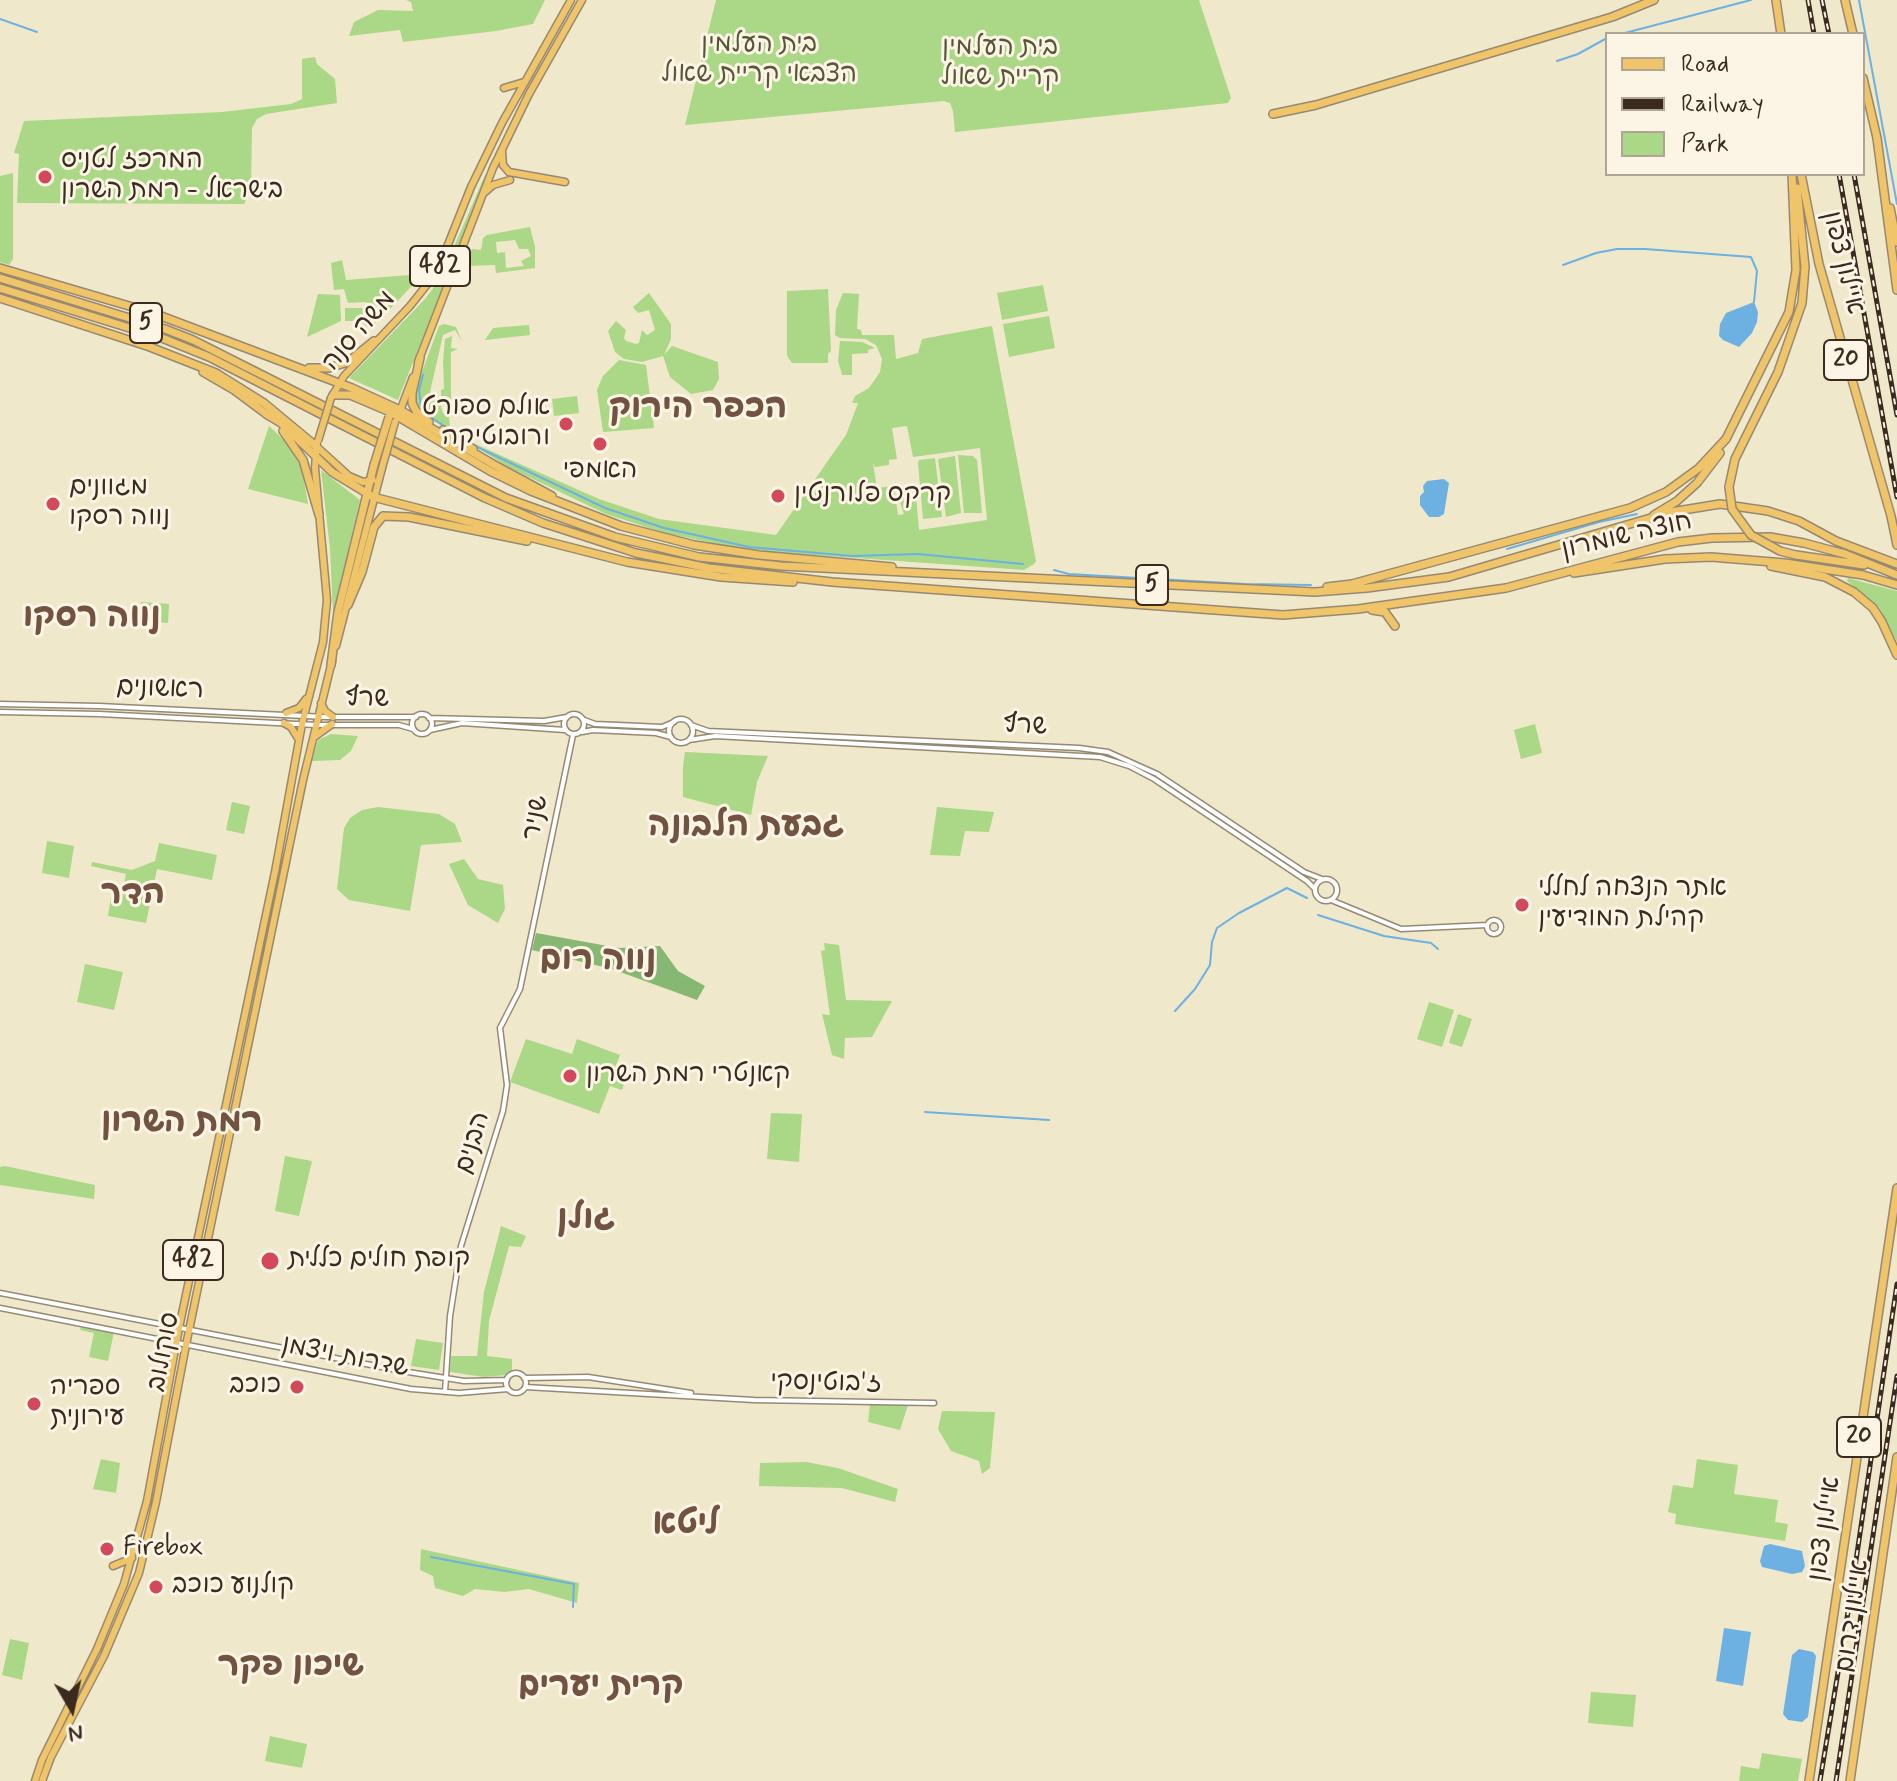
<!DOCTYPE html>
<html>
<head>
<meta charset="utf-8">
<style>
	body { margin:0 }
	#map { position:relative; width:1897px; height:1781px; overflow:hidden; background:#f0e8ca; font-family:Mynerve,sans-serif }
	canvas { display:block }
	.legend { position:absolute; left:1605px; top:32px; width:260px; height:144px; box-sizing:border-box; background:#fcf5e5; border:2px solid #afa495; margin:0; padding:10px 14px; list-style:none; font-size:24px; color:#3b2a1e }
	.legend li { display:flex; align-items:center; gap:16px; height:40px }
	.legend b { width:40px; border:2px solid #afa495 }
	.north { position:absolute; left:32px; top:1669px; width:80px; height:80px; -webkit-text-stroke:6px #fcf5e5; paint-order:stroke; rotate:171deg; font-size:22px; font-weight:700; line-height:32px; text-align:center; color:#3b2a1e }
	.north::after { content:''; display:block; margin:auto; width:28px; height:36px; background:#3b2a1e; clip-path:polygon(50% 0,100% 100%,50% 72%,0 100%) }
</style>
</head>
<body>
<div id="map">
<canvas width="1897" height="1781"></canvas>
<ul class="legend">
<li><b style="height:10px;background:#f0c469"></b>Road</li>
<li><b style="height:10px;background:#3b2a1e"></b>Railway</li>
<li><b style="height:22px;background:#aad886"></b>Park</li>
</ul>
<div class="north">N</div>
</div>
<script>
const context = document.querySelector('canvas').getContext('2d');
context.lineJoin = 'round';
function paint(path, color) {
  context.fillStyle = color;
  context.fill(path, 'evenodd');
}
function poly(rows) {
  const path = new Path2D();
  for (const r of rows) {
    if (r.length === 3) {
      path.moveTo(r[0] + r[2], r[1]);
      path.arc(r[0], r[1], r[2], 0, 2 * Math.PI);
      continue;
    }
    path.moveTo(r[0], r[1]);
    for (let i = 2; i < r.length; i += 2) path.lineTo(r[i], r[i + 1]);
  }
  return path;
}
function trace(path, color, width, dash) {
  context.strokeStyle = color;
  context.lineWidth = width;
  context.lineCap = dash ? 'butt' : 'round';
  context.setLineDash(dash || []);
  context.stroke(path);
}
function label(font, color, halo, rows, align = 'center') {
  context.font = font + ' Mynerve,"Playpen Sans Hebrew",sans-serif';
  context.lineWidth = 6;
  context.setLineDash([]);
  context.textBaseline = 'middle';
  context.strokeStyle = halo;
  context.fillStyle = color;
  for (const [text, x, y, turn = 0] of rows) {
    context.save();
    context.translate(x, y);
    context.rotate((+turn || 0) * Math.PI / 180);
    context.textAlign = isNaN(turn) ? turn : align;
    if (halo) context.strokeText(text, 0, 0);
    context.fillText(text, 0, 0);
    context.restore();
  }
}
paint(poly([
	[406,0,545,0,533,24,496,31,403,42,400,30,349,36,354,22,378,10,413,11,411,2],
	[716,0,1199,0,1231,98,1228,103,955,132,953,111,950,103,944,101,685,125],
	[315,57,317,64,335,79,337,103,266,114,257,119,252,128,251,191,244,204,17,203,19,154,14,153,24,121,222,112,291,104,302,99,302,59],
	[13,173,13,259,9,265,0,262,0,176],
	[485,175,487,176,398,400,349,378,425,299,440,279],
	[530,227,535,247,535,268,496,273,495,265,466,266,472,249,481,250,483,238,487,235],
	[515,240,519,249,528,249,531,256,521,261,524,266,506,268,505,252,497,253,496,242],
	[342,260,346,280,423,274,388,311,365,302,348,303,344,289,334,290,331,263],
	[1043,285,1048,311,1002,320,997,293],
	[828,289,831,351,828,354,828,363,792,363,787,356,787,291],
	[649,293,671,324,671,339,664,355,672,346,718,362,719,379,713,390,691,394,670,377,663,356,642,362,624,359,615,352,608,331,616,321,626,330,624,338,626,341,636,344,639,343,642,330,647,335,655,330,649,310,638,313,633,307],
	[843,293,859,294,857,329,861,330,862,335,894,335,896,359,918,353,922,339,992,326,1036,561,1034,564,1024,570,773,552,732,547,665,533,606,514,510,468,424,415,415,402,416,388,439,326,444,324,456,327,462,341,455,330,443,335,430,392,437,393,443,413,449,416,450,428,475,444,599,499,659,519,776,535,846,435,858,403,852,403,855,396,869,388,880,372,882,359,876,345,865,339,840,338,835,335,836,310],
	[907,426,913,457,980,448,987,520,919,530,916,496,899,499,904,514,898,515,894,486,877,488,873,463,875,467,889,465,889,460,897,459,892,428],
	[318,294,340,295,341,321,307,337],
	[345,308,366,308,383,314,370,329,359,321,345,321],
	[1049,316,1055,348,1009,357,1003,324],
	[529,325,530,335,485,340,493,328],
	[452,336,451,348,458,349,451,352,451,414,444,404,447,404,445,397,441,396,441,390,444,389,443,361,445,339],
	[840,341,862,342,875,348,868,350,868,353,852,354,852,375,842,375,841,371,838,361],
	[619,360,646,365,654,428,603,432,597,390,603,376],
	[577,396,579,413,554,416,552,399],
	[269,426,287,443,297,459,303,474,308,504,248,489],
	[958,455,973,456,977,460,982,513,964,513],
	[955,456,961,513,946,517,938,459],
	[935,458,942,517,923,519,918,463,919,460],
	[321,470,360,500,333,614,330,549],
	[1848,578,1897,591,1897,642,1879,607,1847,581],
	[141,602,169,604,168,623,150,622,151,612,140,611],
	[1535,724,1542,753,1521,759,1514,730],
	[331,734,358,736,351,751,340,760,312,761,318,740],
	[685,752,768,756,757,782,751,815,683,797,683,766],
	[232,802,250,806,244,834,226,830],
	[378,807,439,814,455,824,462,842,421,845,410,911,349,900,337,889,344,828,350,818,362,810],
	[937,807,994,812,989,832,965,831,960,856,930,855],
	[47,841,74,846,69,878,42,873],
	[159,843,217,855,212,880,157,869,146,923,108,916,111,897,121,898,126,874,91,866,92,862,132,870,155,861],
	[464,859,478,879,503,885,505,909,498,923,468,905,449,864],
	[824,943,839,945,846,1000,892,1001,872,1037,845,1038,844,1059,832,1055,822,1014,830,1015,821,951,825,950],
	[85,964,123,972,114,1010,77,1002],
	[1429,1002,1454,1010,1442,1047,1417,1039],
	[1458,1014,1472,1019,1462,1047,1449,1043],
	[526,1039,572,1054,577,1039,620,1055,616,1065,629,1070,622,1090,610,1086,599,1114,510,1082],
	[771,1113,802,1114,799,1162,767,1159],
	[285,1156,312,1161,299,1216,275,1211],
	[5,1166,95,1185,94,1199,0,1185,0,1167],
	[501,1226,526,1236,521,1247,509,1246,489,1321,487,1356,512,1359,512,1372,506,1375,484,1377,450,1372,451,1356,477,1356,484,1292],
	[82,1325,114,1332,108,1361,89,1357,94,1333,80,1330],
	[416,1339,443,1343,439,1370,411,1366],
	[870,1404,908,1405,900,1430,868,1422],
	[942,1411,995,1412,990,1468,982,1474,979,1461,951,1451,938,1429],
	[101,1459,120,1463,116,1493,93,1489],
	[1697,1459,1738,1465,1734,1494,1778,1500,1775,1522,1788,1524,1785,1541,1675,1524,1676,1514,1668,1512,1673,1485,1693,1488],
	[806,1462,838,1468,898,1489,895,1502,842,1488,759,1486,760,1463],
	[421,1549,579,1583,577,1603,529,1589,504,1592,475,1589,463,1596,435,1588,433,1576,420,1570],
	[10,1639,29,1643,22,1680,2,1675],
	[1591,1692,1636,1695,1633,1727,1588,1723],
	[270,1736,307,1744,302,1768,265,1761],
	[1762,1753,1802,1759,1798,1781,1739,1781,1741,1766,1759,1769]
]), '#aad886');
paint(poly([
	[536,933,619,948,660,946,678,971,705,986,697,1000,612,969,532,950]
]), '#87b873');
paint(poly([
	[1754,302,1758,312,1757,322,1752,333,1739,347,1723,340,1719,336,1720,324,1726,313],
	[1444,479,1449,483,1444,514,1439,517,1429,517,1420,505,1420,496,1424,492,1423,486,1427,481],
	[1770,1544,1802,1551,1805,1566,1802,1572,1792,1574,1762,1567,1760,1561,1764,1546],
	[1724,1628,1751,1632,1743,1686,1716,1681],
	[1799,1649,1813,1652,1816,1656,1808,1717,1802,1722,1788,1720,1783,1714,1792,1655]
]), '#6db1e2');
trace(poly([
	[1859,0,1897,204],
	[0,19,37,32],
	[1621,34,1751,0],
	[1557,61,1578,54,1607,38],
	[1563,265,1596,253,1617,249,1645,249,1751,257,1757,271,1754,302],
	[423,375,419,390,421,406,432,418,475,446,605,508,664,528,749,547,852,556,918,554,1023,564],
	[1507,549,1599,522,1637,514],
	[1054,570,1069,574,1245,584,1311,585],
	[1318,915,1384,936,1431,943,1438,949],
	[1175,1011,1195,989,1210,965,1212,942,1217,928,1239,913,1287,888,1307,898],
	[925,1112,1049,1120],
	[431,1557,574,1584,573,1607]
]), '#6db1e2', 2);
const minor = poly([
	[0,704,99,706,326,717,416,717],
	[0,712,99,714,316,725,399,725,413,729],
	[574,724,10],
	[422,724,10],
	[429,718,544,721,567,717],
	[681,731,12],
	[584,720,595,724,662,727,674,722],
	[691,725,708,731,1079,748,1108,752,1157,774,1304,872,1322,879],
	[430,730,462,723,565,730],
	[582,732,593,730,656,733,671,737],
	[689,740,715,736,1100,757,1129,766,1154,779,1307,881,1315,889],
	[1326,890,11],
	[1331,900,1401,929,1487,925],
	[1494,927,7],
	[0,1293,402,1371,464,1381,507,1380],
	[0,1308,411,1389,459,1393,508,1389],
	[516,1383,10],
	[524,1378,588,1377,691,1393],
	[525,1387,754,1400,934,1403],
	[445,1392,450,1316,461,1246,503,1111,507,1085,500,1028,520,989,573,735]
]);
const major = poly([
	[504,88,524,82],
	[502,151,503,165,509,172,565,182],
	[485,192,493,185,510,180],
	[418,362,493,168,529,94,582,0],
	[331,398,344,376,410,306,437,272,471,187,502,123,571,0],
	[400,411,413,377],
	[317,447,349,476,363,482,373,480],
	[336,646,382,468],
	[321,703,325,711,333,717],
	[286,713,299,708,306,699],
	[284,723,291,727,299,740],
	[314,737,332,724],
	[113,1566,132,1558],
	[35,1781,42,1760,97,1649,124,1584,147,1501,179,1328,275,872,302,724,323,642,327,600,315,468,317,442],
	[42,1781,51,1757,104,1656,139,1573,156,1502,186,1345,303,780,332,661]
]);
const highway = poly([
	[1776,0,1781,34],
	[1845,0,1853,34],
	[1863,78,1877,138,1897,290],
	[1273,114,1316,105,1612,17,1654,0],
	[1801,174,1819,264,1891,516,1897,545],
	[1890,208,1897,242],
	[0,268,153,313,352,388,400,410,493,464],
	[0,278,165,329,193,340,506,498,615,537,699,557,781,566,1315,592,1367,588,1449,577,1671,512,1720,504,1768,511,1799,521,1836,541,1897,564],
	[0,288,162,338,209,357,485,498,543,523,636,553,709,568,832,582,1283,615,1358,609,1506,588,1678,542,1712,538,1770,537,1804,543,1845,554,1897,575],
	[0,298,150,347,216,373,264,403,317,447],
	[420,358,412,393,412,403,416,411,429,422],
	[309,368,329,368,348,362,374,341],
	[203,372,234,390,269,416],
	[333,395,350,395,390,412,490,471,531,491,621,526,694,545,759,555,892,567],
	[266,414,281,423,332,472,373,497,627,562,721,577,793,582],
	[443,430,473,449],
	[283,431,303,460,319,515],
	[489,462,552,496],
	[1729,487,1735,459,1778,372,1802,303,1805,267,1797,188],
	[1654,515,1677,501,1697,483,1720,453],
	[1796,555,1864,565],
	[1771,566,1825,577,1854,592,1873,608,1882,622,1897,655],
	[1574,573,1665,559,1711,557,1785,563,1863,575,1897,585],
	[1327,587,1352,584,1630,508,1666,492,1699,468,1726,439,1789,312,1796,270,1792,174],
	[348,605,362,572,374,527,383,516,409,517,527,541],
	[1372,610,1385,612,1395,626],
	[331,665,338,612,374,465],
	[1809,1781,1897,1188],
	[1850,1781,1897,1457]
]);
trace(minor, '#968974', 7);
trace(major, '#968974', 9);
trace(highway, '#968974', 10);
trace(minor, '#fff', 4);
trace(major, '#f0c469', 6);
trace(highway, '#f0c469', 7);
const rail = poly([
	[1808,0,1814,34],
	[1822,0,1829,34],
	[1839,174,1897,497],
	[1854,174,1897,415],
	[1820,1781,1851,1594,1897,1284],
	[1836,1781,1897,1376]
]);
trace(rail, '#3b2a1e', 5);
trace(rail, '#fcf5e5', 2, [6]);
const majorBridge = poly([
	[318,441,331,398],
	[382,468,395,422]
]);
const highwayBridge = poly([
	[374,465,389,417],
	[1729,487,1732,509,1751,535,1780,551,1796,555]
]);
trace(majorBridge, '#968974', 9, []);
trace(highwayBridge, '#968974', 10, []);
trace(majorBridge, '#f0c469', 6);
trace(highwayBridge, '#f0c469', 7);
for (const [x, y, r, color] of [
	[45,177,8,"#d1495b"],
	[566,424,8,"#d1495b"],
	[600,444,8,"#d1495b"],
	[778,496,8,"#d1495b"],
	[53,504,8,"#d1495b"],
	[1522,905,8,"#d1495b"],
	[570,1076,8,"#d1495b"],
	[270,1261,10,"#d1495b"],
	[297,1387,8,"#d1495b"],
	[34,1404,8,"#d1495b"],
	[107,1549,8,"#d1495b"],
	[156,1587,8,"#d1495b"]
]) {
  const dot = new Path2D();
  dot.arc(x, y, r, 0, 2 * Math.PI);
  context.fillStyle = color;
  context.fill(dot);
  trace(dot, '#fcf5e5', 3);
}
for (const [x, y, w] of [
	[440,266,60],
	[146,323,32],
	[1846,360,44],
	[1152,585,32],
	[193,1260,60],
	[1859,1437,44]
]) {
  const box = new Path2D();
  box.roundRect(x - w / 2, y - 20, w, 40, 6);
  context.fillStyle = '#fcf5e5';
  context.fill(box);
  trace(box, '#3b2a1e', 2);
}
label('bold 24px', '#3b2a1e', null, [
	["482",440,266],
	["5",146,323],
	["20",1846,360],
	["5",1152,585],
	["482",193,1260],
	["20",1859,1437]
]);
label('26px', '#575638', '#fcf5e5', [
	["בית העלמין",759,46],
	["הצבאי קריית שאול",759,76],
	["בית העלמין",1000,49],
	["קריית שאול",1000,79]
]);
label('26px', '#3b2a1e', '#fcf5e5', [
	["המרכז לטניס",61,162],
	["בישראל - רמת השרון",61,192],
	["אולם ספורט",550,409,"right"],
	["ורובוטיקה",550,439,"right"],
	["האמפי",600,472,"center"],
	["מגוונים",69,489],
	["נווה רסקו",69,519],
	["קרקס פלורנטין",794,496],
	["אתר הנצחה לחללי",1538,890],
	["קהילת המודיעין",1538,920],
	["קאנטרי רמת השרון",586,1076],
	["קופת חולים כללית",288,1261],
	["כוכב",281,1387,"right"],
	["ספריה",50,1389],
	["עירונית",50,1419],
	["Firebox",123,1549],
	["קולנוע כוכב",172,1587]
], 'left');
label('26px', '#3b2a1e', '#fcf5e5', [
	["איילון צפון",1842,263,76],
	["משה סנה",360,332,-49],
	["חוצה שומרון",1627,537,-13],
	["ראשונים",160,690,2],
	["שרף",367,700,1],
	["שרף",1025,727,3],
	["שניר",537,818,-79],
	["הבנים",474,1143,-73],
	["סוקולוב",165,1352,-79],
	["שדרות ויצמן",345,1358,11],
	["ז'בוטינסקי",826,1384,1],
	["איילון צפון",1826,1529,-82],
	["איילון דרום",1854,1616,-82]
]);
label('bold 34px', '#725341', '#fcf5e5', [
	["הכפר הירוק",698,410],
	["נווה רסקו",92,619],
	["גבעת הלבונה",746,828],
	["הדר",133,896],
	["נווה רום",598,962],
	["רמת השרון",182,1124],
	["גולן",586,1221],
	["ליטא",686,1526],
	["שיכון פקר",291,1668],
	["קרית יערים",601,1688]
]);
</script>
</body>
</html>
